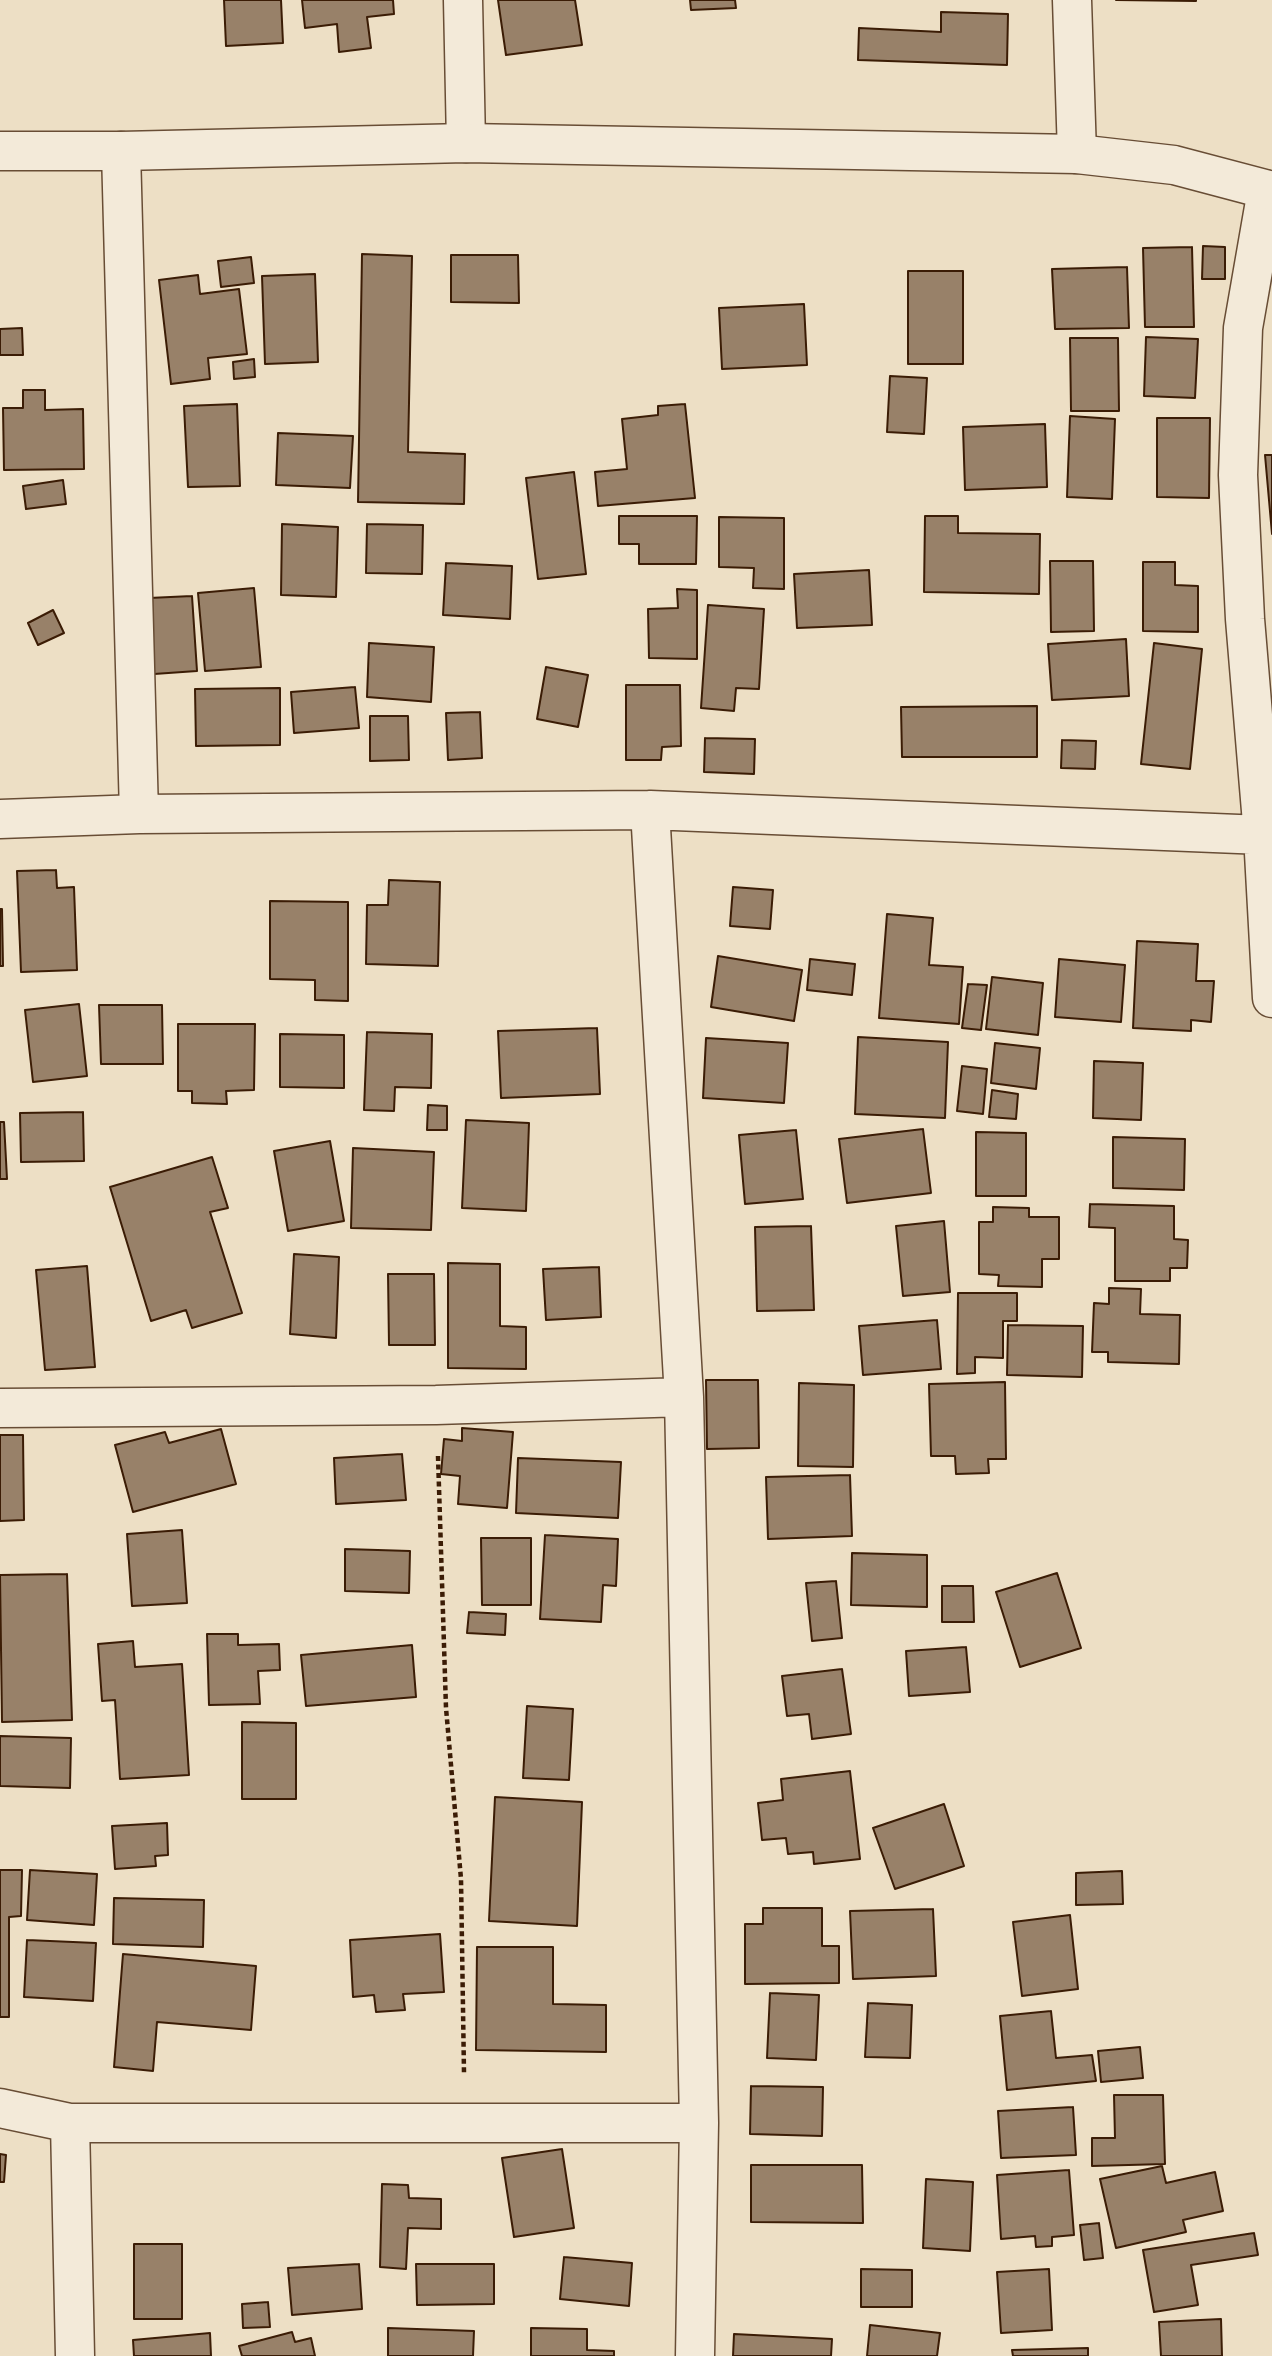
<!DOCTYPE html>
<html>
<head>
<meta charset="utf-8">
<style>
	body { margin:0 }
	canvas { display:block; background:#eddfc5 }
</style>
</head>
<body>
<canvas width="1272" height="2356"></canvas>
<script>
const context = document.querySelector('canvas').getContext('2d');
context.lineJoin = 'round';
function paint(path, color) {
  context.fillStyle = color;
  context.fill(path, 'evenodd');
}
function poly(rows) {
  const path = new Path2D();
  for (const r of rows) {
    path.moveTo(r[0], r[1]);
    for (let i = 2; i < r.length; i += 2) path.lineTo(r[i], r[i + 1]);
  }
  return path;
}
function trace(path, color, width, dash) {
  context.strokeStyle = color;
  context.lineWidth = width;
  context.lineCap = dash ? 'butt' : 'round';
  context.setLineDash(dash || []);
  context.stroke(path);
}
const building = poly([
	[224,0,281,0,283,43,226,46,224,0],
	[302,0,393,0,394,14,367,17,371,48,339,52,337,24,305,28,302,0],
	[498,0,575,0,582,45,506,55,498,0],
	[690,0,735,0,736,8,691,10,690,0],
	[1116,0,1196,0,1196,1,1116,0],
	[941,12,1008,14,1007,65,858,60,859,28,941,32,941,12],
	[1203,246,1225,247,1225,279,1202,279,1203,246],
	[1192,247,1194,327,1145,327,1143,248,1192,247],
	[362,254,412,256,408,452,465,454,464,504,358,502,362,254],
	[451,255,518,255,519,303,451,302,451,255],
	[251,257,254,283,221,287,218,261,251,257],
	[1127,267,1129,328,1055,329,1052,269,1127,267],
	[908,271,963,271,963,364,908,364,908,271],
	[315,274,318,362,265,364,262,276,315,274],
	[198,275,200,294,239,289,247,354,208,358,210,379,171,384,159,280,198,275],
	[804,304,807,365,722,369,719,308,804,304],
	[22,328,23,355,0,355,0,329,22,328],
	[1146,337,1198,339,1195,398,1144,396,1146,337],
	[1070,338,1118,338,1119,411,1071,411,1070,338],
	[254,359,255,377,234,379,233,362,254,359],
	[890,376,927,378,924,434,887,432,890,376],
	[23,390,45,390,45,410,83,409,84,469,4,470,3,408,23,408,23,390],
	[237,404,240,486,188,487,184,406,237,404],
	[685,404,695,498,598,506,595,472,627,469,622,419,658,415,658,406,685,404],
	[1070,416,1115,419,1112,499,1067,497,1070,416],
	[1157,418,1210,418,1209,498,1157,497,1157,418],
	[1045,424,1047,487,965,490,963,427,1045,424],
	[278,433,353,436,350,488,276,485,278,433],
	[1265,455,1272,455,1272,534,1265,455],
	[574,472,586,574,538,579,526,478,574,472],
	[63,480,66,504,26,509,23,486,63,480],
	[619,516,697,516,696,564,639,564,639,544,619,544,619,516],
	[925,516,958,516,958,533,1040,534,1039,594,924,592,925,516],
	[719,517,784,518,784,589,753,588,754,568,719,567,719,517],
	[282,524,338,527,336,597,281,595,282,524],
	[367,524,423,525,422,574,366,573,367,524],
	[1050,561,1093,561,1094,631,1051,632,1050,561],
	[1143,562,1175,562,1175,585,1198,586,1198,632,1143,631,1143,562],
	[446,563,512,566,510,619,443,615,446,563],
	[869,570,872,625,797,628,794,574,869,570],
	[254,588,261,667,205,671,198,593,254,588],
	[677,589,697,590,697,659,649,658,648,609,678,608,677,589],
	[192,596,197,671,154,674,149,598,192,596],
	[708,605,764,609,759,689,736,688,734,711,701,708,708,605],
	[53,610,64,633,38,645,28,623,53,610],
	[1126,639,1129,696,1052,700,1048,644,1126,639],
	[369,643,434,647,431,702,367,697,369,643],
	[1154,643,1202,649,1190,769,1141,764,1154,643],
	[546,667,588,675,578,727,537,719,546,667],
	[626,685,680,685,681,746,662,747,661,760,626,760,626,685],
	[355,687,359,728,294,733,291,692,355,687],
	[280,688,280,745,196,746,195,689,280,688],
	[1037,706,1037,757,902,757,901,707,1037,706],
	[480,712,482,758,448,760,446,713,480,712],
	[370,716,408,716,409,760,370,761,370,716],
	[705,738,755,739,754,774,704,772,705,738],
	[1062,740,1096,741,1095,769,1061,768,1062,740],
	[56,870,57,888,74,887,77,970,21,972,17,871,56,870],
	[389,880,440,882,438,966,366,964,367,905,388,905,389,880],
	[733,887,773,890,770,929,730,926,733,887],
	[270,901,348,902,348,1001,315,1000,315,980,270,979,270,901],
	[0,909,2,909,3,966,0,966,0,909],
	[887,914,933,918,929,965,963,967,959,1024,879,1018,887,914],
	[1137,941,1198,944,1196,981,1214,981,1211,1022,1191,1020,1191,1031,1133,1028,1137,941],
	[718,956,802,970,794,1021,711,1007,718,956],
	[810,959,855,964,852,995,807,990,810,959],
	[1059,959,1125,965,1121,1022,1055,1017,1059,959],
	[992,977,1043,983,1038,1035,986,1029,992,977],
	[968,984,987,985,981,1030,962,1028,968,984],
	[79,1004,87,1076,33,1082,25,1010,79,1004],
	[99,1005,162,1005,163,1064,101,1064,99,1005],
	[178,1024,255,1024,254,1090,226,1091,227,1104,192,1103,192,1091,178,1091,178,1024],
	[597,1028,600,1094,501,1098,498,1031,597,1028],
	[367,1032,432,1034,431,1088,395,1087,394,1111,364,1110,367,1032],
	[280,1034,344,1035,344,1088,280,1087,280,1034],
	[858,1037,948,1042,945,1118,855,1114,858,1037],
	[706,1038,788,1043,784,1103,703,1098,706,1038],
	[995,1043,1040,1048,1036,1089,991,1083,995,1043],
	[1094,1061,1143,1063,1141,1120,1093,1118,1094,1061],
	[962,1066,987,1069,983,1114,957,1111,962,1066],
	[992,1090,1018,1094,1016,1119,989,1117,992,1090],
	[428,1105,447,1106,447,1130,427,1130,428,1105],
	[83,1112,84,1161,21,1162,20,1113,83,1112],
	[466,1120,529,1123,526,1211,462,1208,466,1120],
	[0,1122,4,1122,7,1179,0,1179,0,1122],
	[923,1129,931,1193,847,1203,839,1139,923,1129],
	[796,1130,803,1199,745,1204,739,1135,796,1130],
	[976,1132,1026,1133,1026,1196,976,1196,976,1132],
	[1113,1137,1185,1139,1184,1190,1113,1188,1113,1137],
	[330,1141,344,1221,288,1231,274,1151,330,1141],
	[353,1148,434,1152,431,1230,351,1228,353,1148],
	[212,1157,228,1208,210,1212,242,1313,192,1328,186,1310,151,1321,110,1187,212,1157],
	[1090,1204,1174,1206,1174,1239,1188,1240,1187,1268,1170,1268,1170,1281,1115,1281,1115,1228,1089,1227,1090,1204],
	[993,1207,1029,1208,1029,1217,1059,1217,1059,1259,1042,1259,1042,1287,998,1286,999,1275,979,1274,979,1222,993,1222,993,1207],
	[944,1221,950,1292,903,1296,896,1226,944,1221],
	[811,1226,814,1310,757,1311,755,1227,811,1226],
	[294,1254,339,1257,336,1338,290,1334,294,1254],
	[448,1263,500,1264,500,1326,526,1327,526,1369,448,1368,448,1263],
	[87,1266,95,1367,45,1370,36,1270,87,1266],
	[599,1267,601,1317,546,1320,543,1269,599,1267],
	[388,1274,434,1274,435,1345,389,1345,388,1274],
	[1109,1288,1141,1289,1140,1314,1180,1315,1179,1364,1108,1362,1108,1352,1092,1352,1094,1303,1109,1304,1109,1288],
	[958,1293,1017,1293,1017,1321,1003,1321,1003,1358,975,1357,975,1373,957,1374,958,1293],
	[937,1320,941,1369,863,1375,859,1326,937,1320],
	[1008,1325,1083,1326,1082,1377,1007,1375,1008,1325],
	[706,1380,758,1380,759,1448,707,1449,706,1380],
	[1005,1382,1006,1459,988,1459,989,1473,956,1474,955,1456,931,1456,929,1384,1005,1382],
	[799,1383,854,1385,853,1467,798,1466,799,1383],
	[462,1428,513,1432,507,1508,458,1504,460,1476,441,1474,444,1439,462,1441,462,1428],
	[221,1429,236,1484,133,1512,115,1445,165,1432,169,1443,221,1429],
	[0,1435,23,1435,24,1520,0,1521,0,1435],
	[402,1454,406,1500,336,1504,334,1458,402,1454],
	[518,1458,621,1462,618,1518,516,1513,518,1458],
	[850,1475,852,1536,768,1539,766,1477,850,1475],
	[182,1530,187,1603,132,1606,127,1534,182,1530],
	[545,1535,618,1539,616,1586,603,1585,601,1622,540,1619,545,1535],
	[481,1538,531,1538,531,1605,482,1605,481,1538],
	[345,1549,410,1551,409,1593,345,1591,345,1549],
	[852,1553,927,1555,927,1607,851,1605,852,1553],
	[1057,1573,1081,1648,1020,1667,996,1592,1057,1573],
	[67,1574,72,1720,2,1722,0,1575,67,1574],
	[836,1581,842,1638,812,1641,806,1583,836,1581],
	[942,1586,973,1586,974,1622,942,1622,942,1586],
	[469,1612,506,1614,505,1635,467,1633,469,1612],
	[207,1634,238,1634,238,1645,279,1644,280,1670,258,1671,260,1704,209,1705,207,1634],
	[133,1641,135,1667,182,1664,189,1775,120,1779,115,1700,102,1701,98,1644,133,1641],
	[412,1645,416,1697,306,1706,301,1655,412,1645],
	[966,1647,970,1692,909,1696,906,1651,966,1647],
	[842,1669,851,1734,812,1739,809,1714,787,1716,782,1676,842,1669],
	[527,1706,573,1709,569,1780,523,1778,527,1706],
	[242,1722,296,1723,296,1799,242,1799,242,1722],
	[0,1736,71,1738,70,1788,0,1786,0,1736],
	[850,1771,860,1859,814,1864,813,1852,788,1854,786,1838,762,1840,758,1803,783,1800,781,1779,850,1771],
	[495,1797,582,1802,577,1926,489,1921,495,1797],
	[944,1804,964,1866,895,1889,873,1828,944,1804],
	[167,1823,168,1855,155,1856,156,1866,115,1869,112,1826,167,1823],
	[0,1870,22,1870,21,1916,9,1917,9,2017,0,2017,0,1870],
	[30,1870,97,1874,94,1925,27,1920,30,1870],
	[1122,1871,1123,1904,1076,1905,1076,1873,1122,1871],
	[114,1898,204,1900,203,1947,113,1944,114,1898],
	[763,1908,822,1908,822,1946,839,1946,839,1983,745,1984,745,1924,763,1924,763,1908],
	[933,1909,936,1976,853,1979,850,1911,933,1909],
	[1070,1915,1078,1989,1022,1996,1013,1922,1070,1915],
	[440,1934,444,1992,403,1994,405,2010,376,2012,374,1995,353,1997,350,1940,440,1934],
	[27,1940,96,1943,93,2001,24,1997,27,1940],
	[477,1947,553,1947,553,2004,606,2005,606,2052,476,2050,477,1947],
	[123,1954,256,1966,251,2030,157,2022,153,2071,114,2067,123,1954],
	[770,1993,819,1995,816,2060,767,2058,770,1993],
	[868,2003,912,2005,910,2058,865,2057,868,2003],
	[1051,2011,1056,2058,1092,2055,1096,2081,1007,2090,1000,2016,1051,2011],
	[1140,2047,1143,2078,1101,2082,1098,2051,1140,2047],
	[751,2086,823,2087,822,2136,750,2134,751,2086],
	[1114,2095,1163,2095,1165,2164,1092,2166,1092,2138,1115,2138,1114,2095],
	[1073,2107,1076,2155,1001,2158,998,2111,1073,2107],
	[562,2149,574,2228,514,2237,502,2158,562,2149],
	[0,2154,6,2155,4,2182,0,2182,0,2154],
	[751,2165,862,2165,863,2223,751,2222,751,2165],
	[1162,2166,1166,2183,1215,2172,1223,2211,1183,2220,1186,2232,1116,2248,1100,2179,1162,2166],
	[1069,2170,1074,2235,1052,2237,1052,2246,1036,2247,1035,2236,1001,2239,997,2175,1069,2170],
	[926,2179,973,2182,970,2251,923,2248,926,2179],
	[382,2184,408,2185,409,2198,441,2199,441,2229,408,2228,406,2269,380,2267,382,2184],
	[1099,2223,1103,2258,1084,2260,1080,2225,1099,2223],
	[1254,2233,1258,2255,1191,2265,1198,2305,1154,2312,1143,2250,1254,2233],
	[134,2244,182,2244,182,2319,134,2319,134,2244],
	[564,2257,632,2263,629,2306,560,2299,564,2257],
	[359,2264,362,2309,292,2315,288,2268,359,2264],
	[416,2264,494,2264,494,2304,417,2305,416,2264],
	[861,2269,912,2270,912,2307,861,2307,861,2269],
	[1049,2269,1052,2330,1001,2333,997,2272,1049,2269],
	[268,2302,270,2327,243,2328,242,2304,268,2302],
	[1221,2319,1222,2356,1161,2356,1159,2322,1221,2319],
	[870,2325,940,2333,937,2356,867,2356,870,2325],
	[388,2328,474,2331,473,2356,388,2356,388,2328],
	[531,2328,587,2329,587,2350,614,2351,614,2356,531,2356,531,2328],
	[292,2332,295,2342,311,2338,315,2356,242,2356,239,2346,292,2332],
	[210,2333,211,2356,134,2356,133,2340,210,2333],
	[734,2334,832,2339,831,2356,733,2356,734,2334],
	[1088,2348,1088,2356,1013,2356,1012,2350,1088,2348]
]);
paint(building, '#988169');
trace(building, '#3b1c05', 2);
const minor = poly([
	[463,0,466,143],
	[1072,0,1077,154],
	[121,151,139,814],
	[650,810,684,1397,699,2123,695,2356],
	[0,819,139,814,650,810,1263,835,1272,998],
	[1263,835,1245,619,1238,475,1243,328,1267,190],
	[0,1408,436,1405,684,1397],
	[0,2108,70,2123,699,2123],
	[70,2123,75,2356]
]);
const tertiary = poly([
	[0,151,121,151,466,143,1077,154,1174,165,1272,191]
]);
trace(minor, '#684d35', 41);
trace(tertiary, '#684d35', 41);
trace(poly([
	[438,1456,446,1708,461,1879,464,2073]
]), '#3b1c05', 4.5, [5, 3.5]);
trace(minor, '#f3ead9', 38);
trace(tertiary, '#f3ead9', 38);
</script>
</body>
</html>
